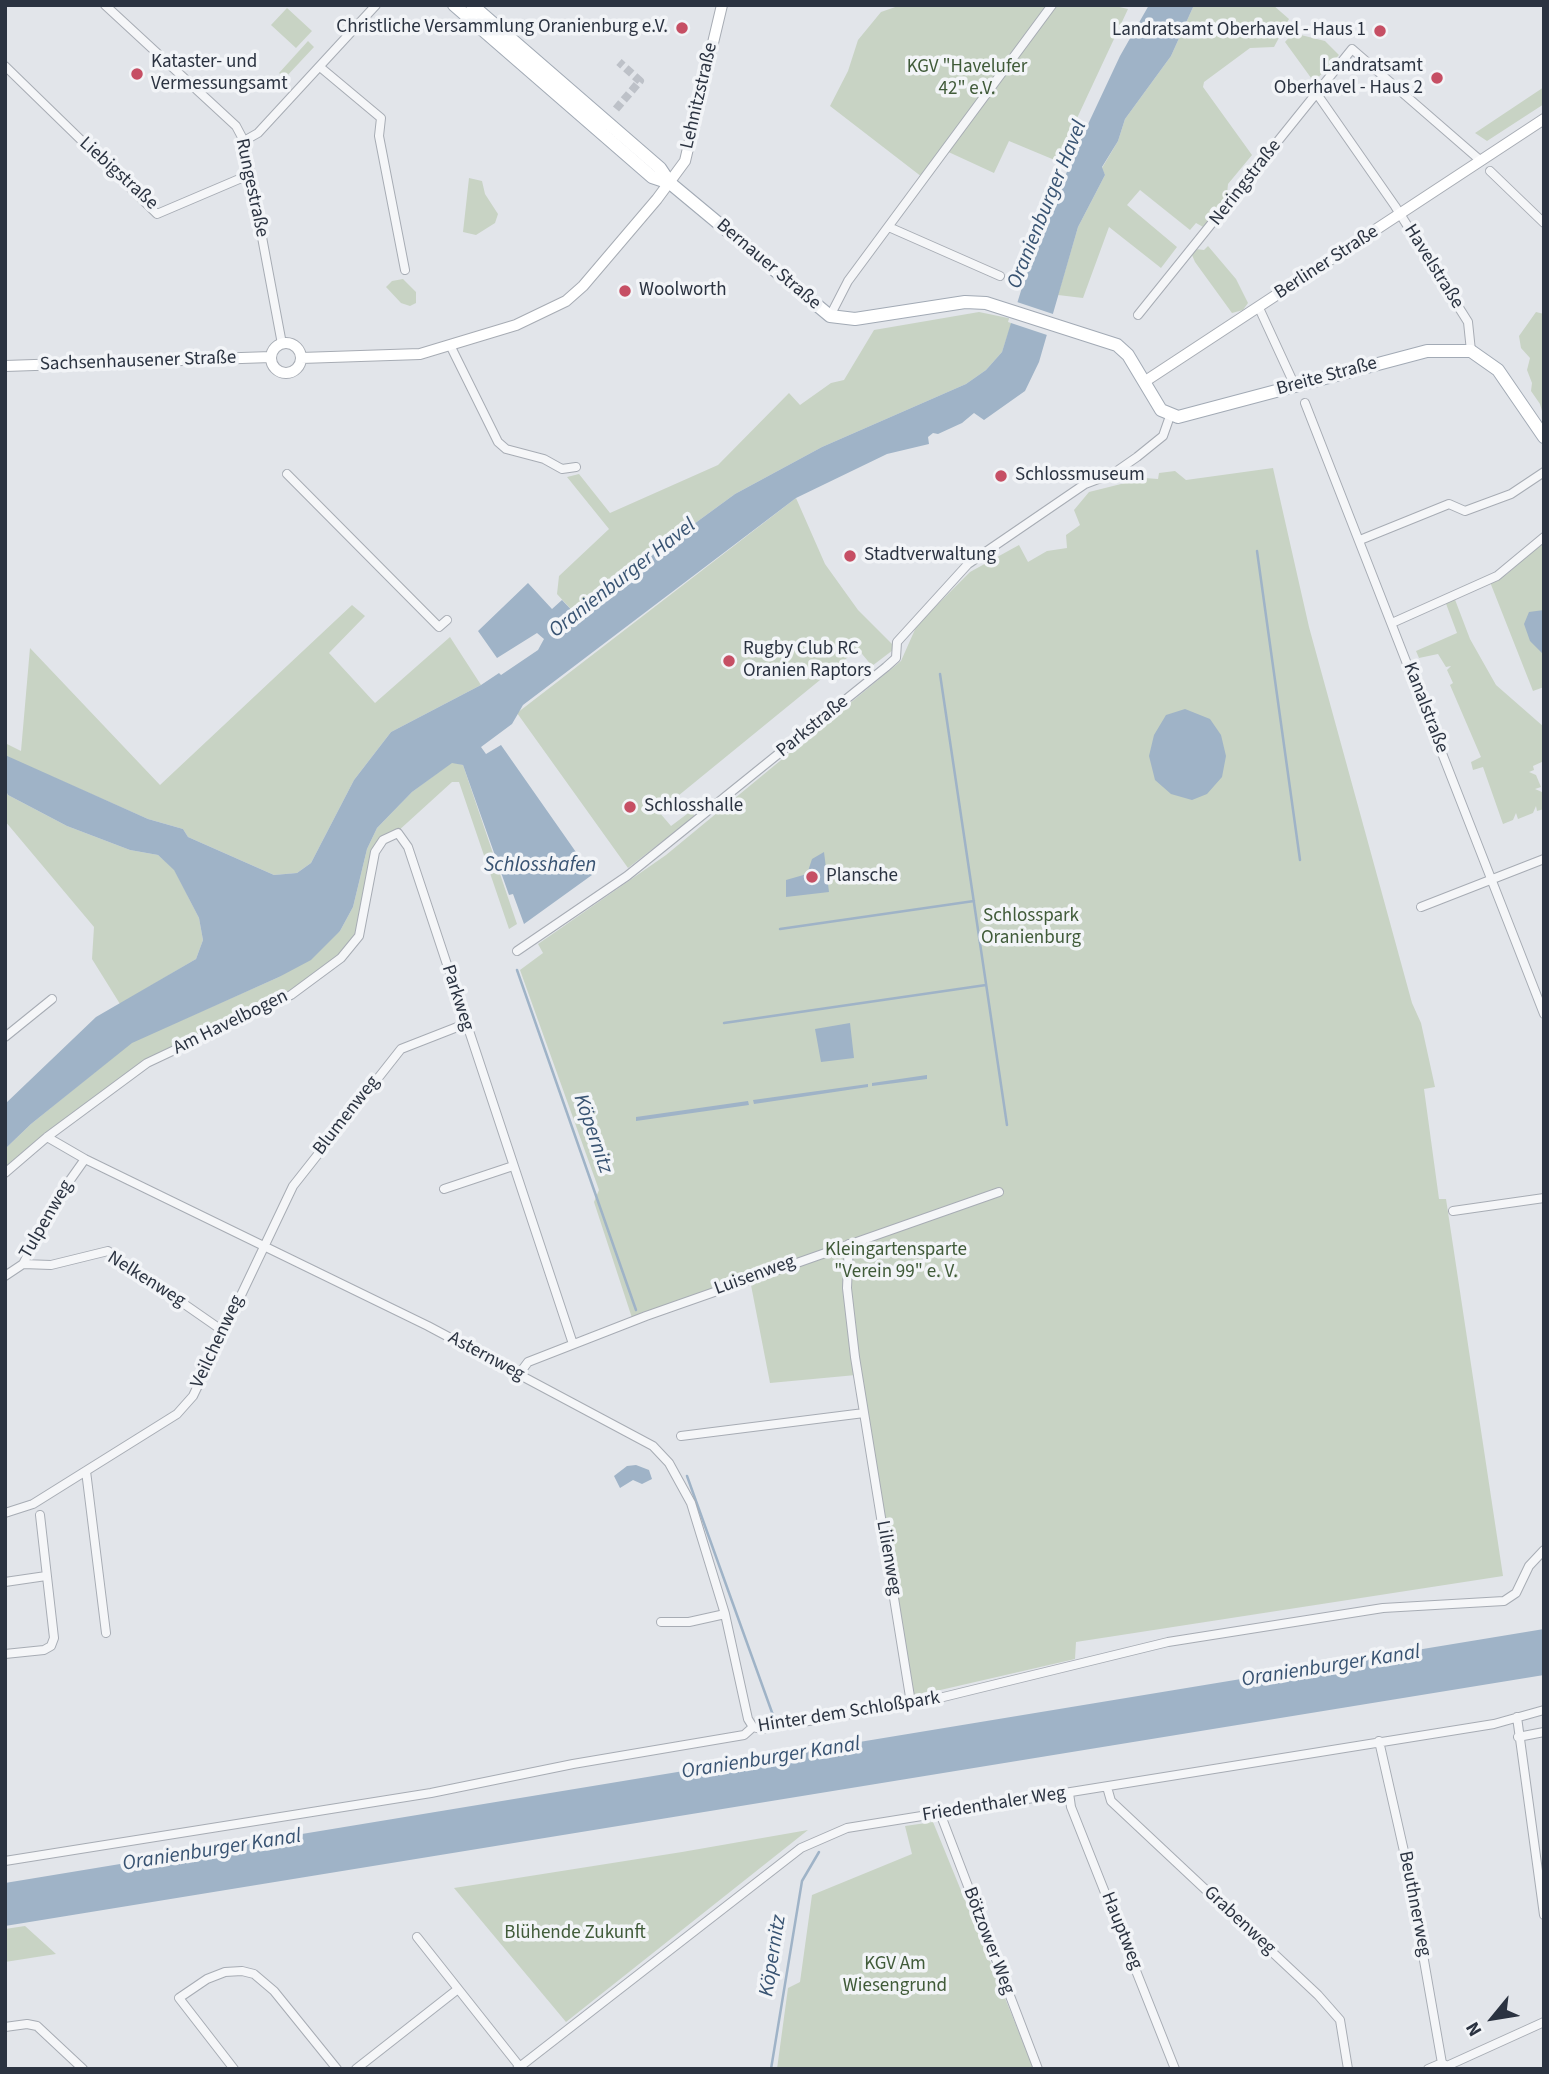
<!DOCTYPE html>
<html>
<head>
<meta charset="utf-8">
<style>
	body { margin:0 }
	#map { position:relative; width:1549px; height:2074px; overflow:hidden; background:#e2e5ea; font-family:"Source Sans 3",sans-serif }
	canvas { display:block }
	.frame { position:absolute; inset:0; border:7px solid #2b3341; pointer-events:none }
	.north { position:absolute; left:1458px; top:1983px; width:70px; height:70px; -webkit-text-stroke:5px #f2f4f7; paint-order:stroke; rotate:240deg; font-size:19px; font-weight:700; line-height:28px; text-align:center; color:#2b3341 }
	.north::after { content:''; display:block; margin:auto; width:24px; height:32px; background:#2b3341; clip-path:polygon(50% 0,100% 100%,50% 72%,0 100%) }
</style>
</head>
<body>
<div id="map">
<canvas width="1549" height="2074"></canvas>
<div class="frame"></div>
<div class="north">N</div>
</div>
<script>
const context = document.querySelector('canvas').getContext('2d');
context.lineJoin = 'round';
function paint(path, color) {
  context.fillStyle = color;
  context.fill(path, 'evenodd');
}
function poly(rows) {
  const path = new Path2D();
  for (const r of rows) {
    if (r.length === 3) {
      path.moveTo(r[0] + r[2], r[1]);
      path.arc(r[0], r[1], r[2], 0, 2 * Math.PI);
      continue;
    }
    path.moveTo(r[0], r[1]);
    for (let i = 2; i < r.length; i += 2) path.lineTo(r[i], r[i + 1]);
  }
  return path;
}
function trace(path, color, width, dash) {
  context.strokeStyle = color;
  context.lineWidth = width;
  context.lineCap = dash ? 'butt' : 'round';
  context.setLineDash(dash || []);
  context.stroke(path);
}
function label(font, color, halo, rows, align = 'center') {
  context.font = font + ' "Source Sans 3",sans-serif';
  context.lineWidth = 7;
  context.setLineDash([]);
  context.textBaseline = 'middle';
  context.strokeStyle = halo;
  context.fillStyle = color;
  for (const [text, x, y, turn = 0] of rows) {
    context.save();
    context.translate(x, y);
    context.rotate((+turn || 0) * Math.PI / 180);
    context.textAlign = isNaN(turn) ? turn : align;
    if (halo) context.strokeText(text, 0, 0);
    context.fillText(text, 0, 0);
    context.restore();
  }
}
paint(poly([
	[901,5,1111,5,1128,9,1057,161,1009,141,994,173,942,149,922,177,830,106,848,71,858,40,881,12],
	[1194,5,1273,5,1289,19,1274,47,1250,48,1204,82,1203,87,1252,155,1228,184,1227,194,1205,228,1196,223,1190,230,1140,190,1127,205,1177,247,1161,268,1109,227,1083,298,1058,295,1078,227,1105,175,1102,168,1118,141,1125,119,1171,56],
	[287,8,312,31,296,48,271,25],
	[1293,33,1325,41,1339,55,1314,82,1285,42],
	[308,41,314,47,285,78,279,73],
	[1544,87,1544,104,1487,141,1475,133],
	[469,178,482,181,485,194,498,214,495,223,476,235,463,232],
	[1208,246,1236,279,1248,303,1243,310,1232,313,1195,262,1192,255,1196,249,1204,250],
	[403,279,416,292,416,303,410,306,401,303,386,287,392,281],
	[979,312,1013,319,1002,352,986,370,966,384,822,447,735,494,642,562,615,591,579,618,557,594,559,576,609,529,567,477,579,474,610,513,718,465,789,393,800,405,831,383,844,380,874,330],
	[1536,312,1544,314,1544,418,1540,404,1531,391,1532,383,1527,370,1530,358,1521,348,1519,336],
	[1273,468,1309,627,1412,1003,1421,1023,1435,1087,1424,1089,1439,1199,1446,1199,1503,1576,1076,1642,1075,1659,910,1697,856,1375,770,1383,750,1280,634,1324,594,1202,599,1190,520,970,543,953,538,944,666,855,901,661,917,625,970,572,1019,545,1028,562,1047,551,1067,548,1066,535,1080,525,1074,510,1089,492,1145,478,1158,479,1159,473,1175,471,1186,480],
	[796,498,825,564,858,610,892,644,893,650,872,666,858,649,662,809,659,812,671,826,691,811,695,816,628,868,517,713],
	[1544,541,1544,687,1533,691,1490,582,1507,574],
	[1454,597,1470,639,1496,685,1544,727,1544,761,1533,766,1534,770,1529,772,1536,775,1541,787,1535,789,1542,792,1544,809,1537,811,1536,806,1533,813,1518,819,1516,813,1513,820,1503,824,1483,767,1473,770,1471,762,1481,757,1450,685,1453,683,1447,670,1451,666,1446,667,1438,654,1419,658,1416,651,1457,633,1445,601],
	[352,605,365,616,329,653,375,703,450,637,481,685,391,732,354,780,311,863,297,873,274,875,188,837,183,829,148,819,5,756,5,743,21,751,30,648,160,785],
	[452,762,463,765,517,924,509,929,459,782,452,782,375,852,359,936,341,958,291,995,147,1063,5,1173,5,1149,31,1124,132,1042,279,977,340,931,353,907,367,849,377,828,412,792],
	[5,789,8,795,67,826,130,850,158,855,174,869,199,918,203,940,196,959,120,1004,92,959,94,927,5,821],
	[933,1822,1034,2069,777,2069,788,1988,800,1982,812,1895,912,1854,905,1826],
	[808,1830,566,2022,454,1888,682,1852],
	[25,1926,56,1954,5,1962,5,1929]
]), '#c8d3c4');
paint(poly([
	[1149,5,1194,5,1171,56,1125,119,1118,141,1102,167,1105,175,1078,227,1039,362,1025,391,984,420,974,413,962,423,938,434,933,433,928,437,929,444,887,454,796,498,523,705,512,724,481,747,486,754,501,745,592,875,524,924,513,894,509,895,463,765,452,763,412,792,377,828,367,849,353,907,340,931,311,960,279,977,132,1043,31,1124,5,1149,5,1104,96,1017,196,959,203,940,199,918,174,870,158,855,130,850,67,826,8,795,5,789,5,755,148,819,183,829,188,837,274,875,297,873,311,863,354,780,391,732,481,685,499,673,501,675,538,650,544,639,537,633,497,658,478,631,528,583,552,609,562,600,579,618,615,591,642,562,735,494,822,447,966,384,986,370,1002,352,1029,265,1075,152,1120,56],
	[1544,610,1544,655,1530,641,1524,624,1529,612],
	[1185,709,1210,719,1221,735,1226,756,1222,777,1207,794,1192,800,1171,794,1155,780,1149,756,1154,735,1166,715],
	[824,852,829,892,786,897,786,880,807,874,812,859],
	[850,1023,854,1058,821,1062,815,1029],
	[927,1075,927,1079,872,1086,872,1083],
	[868,1084,868,1087,754,1104,753,1100],
	[748,1101,749,1105,636,1121,636,1117],
	[636,1465,649,1470,652,1479,642,1484,633,1480,620,1488,614,1476,627,1466],
	[1544,1629,1544,1675,5,1926,5,1883]
]), '#9fb3c7');
paint(poly([
	[1014,301,1056,315,1050,336,1008,322]
]), '#e2e5ea');
trace(poly([
	[1257,551,1300,860],
	[940,674,1007,1125],
	[780,929,974,901],
	[517,970,636,1310],
	[724,1023,986,985],
	[687,1476,774,1718],
	[771,2069,802,1881,819,1852]
]), '#9fb3c7', 2.5);
trace(poly([
	[616,109,640,81,619,62]
]), '#bdc1c8', 8, [8, 4]);
const minor = poly([
	[105,5,236,126,244,141,282,344],
	[5,66,157,214,251,174],
	[320,67,381,118,379,136,405,270],
	[1317,94,1395,206,1468,322,1471,351],
	[244,141,258,133,376,5],
	[1490,171,1544,223],
	[891,228,1000,276],
	[1259,308,1295,386],
	[1138,315,1352,49,1481,161],
	[830,316,848,281,1052,5],
	[450,345,498,442,506,449,544,459,562,469,576,467],
	[1305,403,1544,1014],
	[287,474,439,627,447,620],
	[1360,540,1449,504,1465,511,1511,494,1544,472],
	[1392,623,1497,576,1544,537],
	[1421,907,1544,859],
	[517,951,627,876,886,667,896,658,897,642,968,564,1085,484,1114,473,1137,457,1163,436,1170,416],
	[5,1037,52,999],
	[47,1137,85,1159,428,1326,653,1446,669,1463,691,1503,725,1614,748,1719,753,1727],
	[5,1173,47,1137,147,1063,291,995,341,958,359,936,375,852,383,840,398,833,408,847,573,1344],
	[444,1189,513,1166],
	[1453,1211,1544,1198],
	[849,1244,847,1288,855,1357,911,1703],
	[23,1264,51,1265,108,1251,223,1331],
	[5,1276,23,1264,56,1200,85,1159],
	[519,1374,528,1362,646,1316,999,1192],
	[681,1436,864,1413],
	[86,1471,106,1633],
	[5,1513,33,1504,177,1414,193,1396,293,1186,401,1049,465,1024],
	[5,1582,46,1576],
	[661,1622,689,1622,725,1614],
	[5,1654,44,1650,51,1646,54,1638,40,1515],
	[1517,1717,1544,1915],
	[1518,1737,1544,1732],
	[1379,1741,1408,1869,1443,2069],
	[1107,1787,1111,1801,1318,1995,1340,2020,1348,2069],
	[1069,1793,1071,1807,1175,2069],
	[940,1813,1038,2069],
	[5,1861,431,1793,573,1764,744,1735,753,1727,761,1729,927,1701,1168,1642,1383,1608,1504,1601,1516,1593,1529,1566,1544,1550],
	[417,1937,520,2067],
	[5,2027,27,2024,37,2026,83,2069],
	[234,2069,179,1998,207,1979,225,1972,242,1971,254,1974,274,1991,337,2069],
	[356,2069,458,1989],
	[517,2069,801,1848,847,1828,1494,1724,1544,1710],
	[1428,2069,1442,2063,1447,2066,1544,2022]
]);
const secondary = poly([
	[286,358,15],
	[301,358,420,354,516,325,566,301,583,286,657,199,685,161,722,5],
	[5,366,271,357],
	[1144,382,1544,119]
]);
const primary = poly([
	[454,5,652,177,670,183],
	[472,5,660,168,670,183,830,316,855,319,965,302,986,303,1117,345,1128,355,1161,410,1178,417,1427,351,1471,351,1498,370,1544,437]
]);
trace(minor, '#a7acb4', 10);
trace(secondary, '#a7acb4', 12);
trace(primary, '#a2aab5', 14);
trace(minor, '#f5f6f8', 8);
trace(secondary, '#fff', 10);
trace(primary, '#fff', 12);
for (const [x, y, r, color] of [
	[682,28,7,"#c64f64"],
	[1380,31,7,"#c64f64"],
	[137,74,7,"#c64f64"],
	[1437,78,7,"#c64f64"],
	[625,291,7,"#c64f64"],
	[1001,476,7,"#c64f64"],
	[850,556,7,"#c64f64"],
	[729,661,7,"#c64f64"],
	[630,807,7,"#c64f64"],
	[812,877,7,"#c64f64"]
]) {
  const dot = new Path2D();
  dot.arc(x, y, r, 0, 2 * Math.PI);
  context.fillStyle = color;
  context.fill(dot);
  trace(dot, '#f2f4f7', 2.5);
}
label('19px', '#2b3341', '#f2f4f7', [
	["Christliche Versammlung Oranienburg e.V.",668,28,"right"],
	["Landratsamt Oberhavel - Haus 1",1366,31,"right"],
	["Kataster- und",151,63],
	["Vermessungsamt",151,85],
	["Landratsamt",1423,67,"right"],
	["Oberhavel - Haus 2",1423,89,"right"],
	["Woolworth",639,291],
	["Schlossmuseum",1015,476],
	["Stadtverwaltung",864,556],
	["Rugby Club RC",743,650],
	["Oranien Raptors",743,672],
	["Schlosshalle",644,807],
	["Plansche",826,877]
], 'left');
label('19px', '#405b39', '#f2f4f7', [
	["KGV \"Havelufer",967,68],
	["42\" e.V.",967,90],
	["Schlosspark",1031,917],
	["Oranienburg",1031,939],
	["Kleingartensparte",896,1251],
	["\"Verein 99\" e. V.",896,1273],
	["Blühende Zukunft",575,1934],
	["KGV Am",895,1965],
	["Wiesengrund",895,1987]
]);
label('19px', '#2b3341', '#f2f4f7', [
	["Lehnitzstraße",700,96,-77],
	["Liebigstraße",118,174,42],
	["Neringstraße",1246,183,-52],
	["Rungestraße",251,188,78],
	["Berliner Straße",1327,263,-33],
	["Bernauer Straße",768,265,40],
	["Havelstraße",1433,267,58],
	["Sachsenhausener Straße",138,362,-2],
	["Breite Straße",1327,377,-15],
	["Kanalstraße",1425,708,69],
	["Parkstraße",813,727,-39],
	["Parkweg",457,998,72],
	["Am Havelbogen",231,1023,-26],
	["Blumenweg",347,1116,-52],
	["Tulpenweg",47,1220,-60],
	["Luisenweg",755,1276,-20],
	["Nelkenweg",146,1280,32],
	["Veilchenweg",218,1342,-65],
	["Asternweg",486,1357,28],
	["Lilienweg",888,1558,80],
	["Hinter dem Schloßpark",849,1713,-9],
	["Friedenthaler Weg",994,1805,-9],
	["Beuthnerweg",1414,1904,79],
	["Grabenweg",1239,1921,43],
	["Hauptweg",1121,1931,68],
	["Bötzower Weg",988,1941,69]
]);
label('italic 21px', '#385372', '#f2f4f7', [
	["Oranienburger Havel",1048,205,-68],
	["Oranienburger Havel",623,579,-38],
	["Schlosshafen",540,866],
	["Köpernitz",592,1134,71],
	["Oranienburger Kanal",1331,1667,-9],
	["Oranienburger Kanal",771,1759,-9],
	["Oranienburger Kanal",212,1851,-9],
	["Köpernitz",774,1956,-81]
]);
</script>
</body>
</html>
